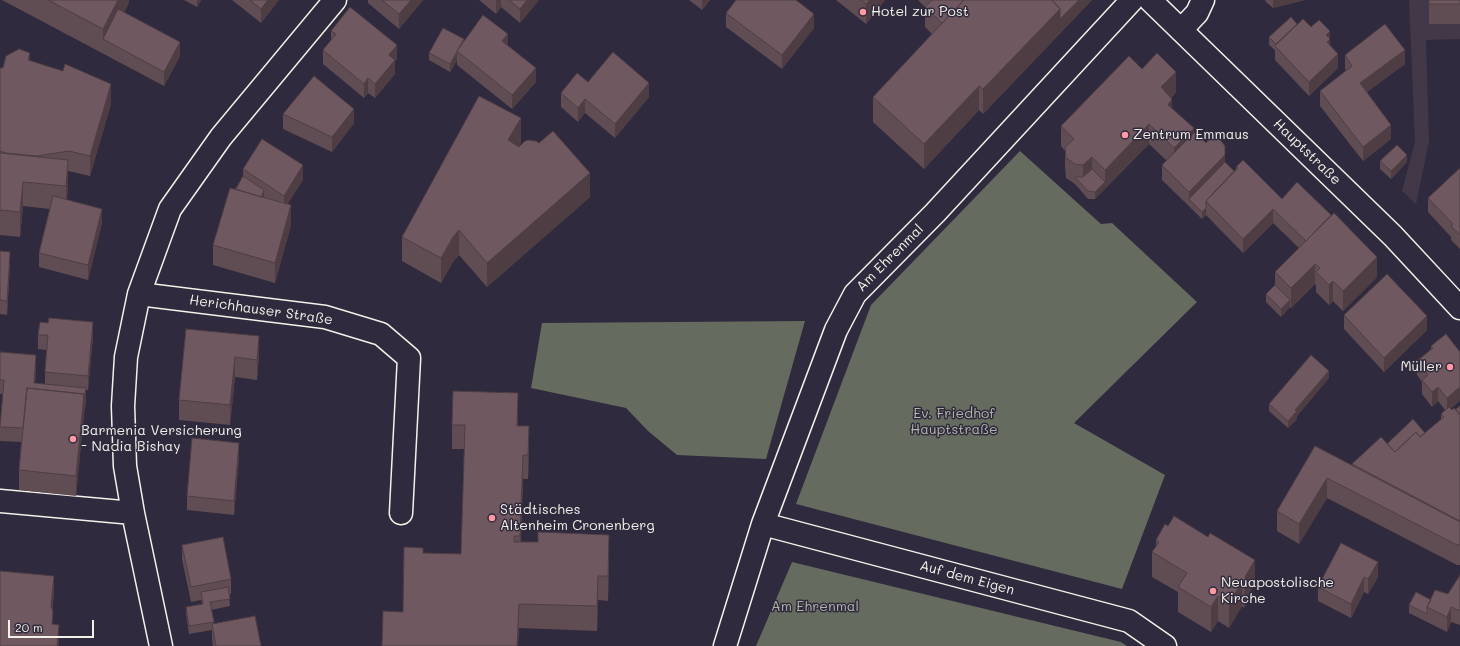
<!DOCTYPE html>
<html>
<head>
<meta charset="utf-8">
<style>
	body { margin:0 }
	#map { position:relative; width:1460px; height:646px; overflow:hidden; background:#2f2a3d; font-family:Mali,sans-serif }
	canvas { display:block }
	.scale { position:absolute; left:8px; top:620px; width:86px; height:18px; box-sizing:border-box; border:2px solid #f4f1e8; border-top:0; padding-left:5px; font-size:12px; line-height:14px; white-space:nowrap; color:#f4f1e8; -webkit-text-stroke:3px #2f2a3d; paint-order:stroke }
</style>
</head>
<body>
<div id="map">
<canvas width="1460" height="646"></canvas>
<div class="scale">20 m</div>
</div>
<script>
const context = document.querySelector('canvas').getContext('2d');
context.lineJoin = 'round';
function paint(path, color) {
  context.fillStyle = color;
  context.fill(path, 'evenodd');
}
function poly(rows) {
  const path = new Path2D();
  for (const r of rows) {
    path.moveTo(r[0], r[1]);
    for (let i = 2; i < r.length; i += 2) path.lineTo(r[i], r[i + 1]);
  }
  return path;
}
function trace(path, color, width, dash) {
  context.strokeStyle = color;
  context.lineWidth = width;
  context.lineCap = dash ? 'butt' : 'round';
  context.setLineDash(dash || []);
  context.stroke(path);
}
function label(font, color, halo, rows, align = 'center') {
  context.font = font + ' Mali,sans-serif';
  context.lineWidth = 3;
  context.setLineDash([]);
  context.textBaseline = 'middle';
  context.strokeStyle = halo;
  context.fillStyle = color;
  for (const [text, x, y, turn = 0] of rows) {
    context.save();
    context.translate(x, y);
    context.rotate((+turn || 0) * Math.PI / 180);
    context.textAlign = isNaN(turn) ? turn : align;
    if (halo) context.strokeText(text, 0, 0);
    context.fillText(text, 0, 0);
    context.restore();
  }
}
paint(poly([
	[1409,0,1460,0,1460,39,1426,40,1429,141,1416,204,1402,191,1415,142]
]), '#423848');
paint(poly([
	[1020,151,1101,224,1112,223,1197,302,1074,423,1165,475,1122,589,796,504,871,305],
	[805,321,766,459,677,455,648,431,626,408,531,388,542,323],
	[792,562,1121,642,1127,646,756,646]
]), '#656b5e');
const minor = poly([
	[1181,30,1197,13,1203,0],
	[139,294,325,317,381,334,409,358,401,513],
	[0,501,133,513],
	[763,524,1129,621,1165,646],
	[161,646,133,513,125,466,123,406,126,357,139,294,170,209,221,137,335,0],
	[725,646,763,524,836,330,855,294,935,213,1132,0]
]);
const major = poly([
	[1150,0,1393,236,1460,308]
]);
trace(minor, '#f4f1e8', 25);
trace(major, '#f4f1e8', 25);
trace(minor, '#2f2a3d', 22);
trace(major, '#2f2a3d', 22);
paint(poly([
	[2,0,129,0,129,3,124,12,180,56,164,86],
	[184,0,201,0,197,7],
	[232,0,279,0,261,23],
	[368,0,423,0,399,29,368,3],
	[479,0,539,0,520,23,501,7,496,14],
	[689,0,710,0,702,10],
	[836,0,885,0,866,24],
	[918,0,1092,0,983,114,979,110,924,169,873,122,873,97,932,34,925,27,925,7],
	[1265,0,1305,0,1273,8,1266,2],
	[1429,0,1460,0,1460,24,1429,24],
	[726,13,814,28,782,69,726,27],
	[1297,24,1330,45,1338,68,1309,96,1275,60,1275,50,1269,45,1269,37],
	[331,31,397,59,395,61,395,74,375,98,368,93,364,98,323,64,323,50,331,40],
	[464,41,508,46,536,82,512,109,457,65,457,60,450,72,429,60,429,53],
	[1345,55,1405,64,1367,92,1391,139,1363,161,1320,106,1320,91,1346,71,1345,69],
	[30,61,111,104,90,176,68,171,68,184,67,200,102,223,88,280,39,267,39,253,50,209,23,206,20,237,0,235,0,68,3,68],
	[1142,69,1176,92,1171,98,1172,108,1194,134,1225,162,1234,171,1236,169,1236,167,1282,199,1377,277,1343,311,1333,301,1329,305,1316,292,1316,285,1315,284,1291,308,1290,307,1281,317,1266,302,1266,294,1275,285,1275,272,1299,248,1273,223,1243,253,1206,215,1202,219,1162,180,1162,165,1167,161,1149,144,1095,199,1088,199,1075,184,1066,178,1065,167,1065,151,1061,146,1061,126],
	[588,82,649,97,615,138,585,113,578,122,561,107,561,93],
	[283,114,354,123,332,152,283,129],
	[521,143,519,146,590,197,487,287,459,255,453,262,441,283,402,261,402,237],
	[1380,161,1407,162,1391,179,1380,169],
	[1460,168,1460,249,1451,240,1451,237,1428,212,1428,198],
	[243,169,303,180,287,204,291,225,275,283,213,265,213,245,235,189,243,176],
	[0,251,10,266,7,315,0,314],
	[1344,315,1427,330,1384,372,1344,329],
	[186,329,259,356,257,380,235,377,230,425,179,420,179,400],
	[1446,334,1451,409,1452,410,1456,409,1460,406,1460,565,1457,565,1327,498,1299,544,1277,531,1277,511,1315,446,1352,465,1352,464,1387,444,1425,433,1441,419,1441,414,1445,410,1438,401,1432,407,1422,394,1422,382,1417,375,1417,361,1431,349,1431,346],
	[38,335,93,336,88,390,86,390,86,402,84,414,76,496,19,490,19,470,21,442,0,441,0,427,3,394,0,394,0,352,36,370,35,383,45,384,45,372,46,350,38,349],
	[1329,378,1297,416,1297,419,1288,428,1269,411,1269,404],
	[452,425,518,426,529,451,528,479,523,479,521,542,609,559,608,601,598,600,597,631,519,628,518,646,382,646,403,612,423,553,461,554,465,449,452,449],
	[239,457,234,515,187,510,187,496],
	[1156,540,1255,584,1247,597,1247,603,1244,608,1242,606,1229,628,1218,621,1211,632,1178,612,1178,592,1152,577,1152,552,1156,547],
	[1341,543,1378,577,1368,594,1364,592,1351,618,1318,601,1318,587],
	[182,545,231,579,231,594,229,594,230,606,211,610,214,624,261,646,213,646,212,639,212,630,189,634,186,614,186,607,202,604,201,600,191,602,182,559],
	[1460,575,1460,625,1451,622,1447,632,1409,613,1409,605,1448,594]
]), '#604c53');
paint(poly([
	[118,0,129,0,129,3,108,42,103,39,103,29],
	[197,0,201,0,197,7],
	[268,0,279,0,261,23,261,9],
	[411,0,423,0,399,29,399,14],
	[496,0,501,0,501,7,496,14],
	[527,0,539,0,520,23,520,9],
	[702,0,710,0,702,10],
	[870,0,885,0,866,24,866,4],
	[1079,0,1092,0,983,114,983,89,1060,9],
	[1273,0,1305,0,1273,8],
	[814,14,814,28,782,69,782,55],
	[1330,31,1330,54,1327,48,1326,35],
	[508,34,508,48,502,41],
	[180,42,180,56,164,86,164,72],
	[397,45,397,59,395,61,395,74,375,98,375,84,389,55],
	[1405,50,1405,64,1360,97,1360,83],
	[457,52,457,60,450,72,450,64],
	[30,53,30,73,28,60],
	[1338,54,1338,68,1309,96,1309,82],
	[536,68,536,82,512,109,512,95],
	[1176,72,1176,92,1161,107,1161,87],
	[368,78,368,93,364,98,364,84],
	[649,83,649,97,615,138,615,124],
	[111,84,111,104,90,176,90,156],
	[979,86,979,110,924,169,924,144],
	[585,99,585,113,578,122,578,108],
	[1172,99,1172,119,1168,105],
	[354,109,354,123,332,152,332,137],
	[521,118,521,143,508,164,508,140],
	[1149,124,1149,144,1095,199,1095,192,1105,182,1105,170],
	[1391,125,1391,139,1363,161,1363,147],
	[1194,128,1194,148,1174,168,1174,148],
	[1225,155,1225,169,1189,199,1189,192],
	[1407,155,1407,162,1391,179,1391,171],
	[1092,157,1092,177,1083,185,1083,165],
	[68,160,68,184,66,210,66,186],
	[303,165,303,180,284,210,284,196],
	[590,173,590,197,487,287,487,263],
	[23,182,23,206,20,237,20,212],
	[264,190,264,197,257,211,257,203],
	[291,205,291,225,275,283,275,263],
	[1206,208,1206,215,1202,219,1202,212],
	[102,209,102,223,88,280,88,265],
	[1273,209,1273,223,1243,253,1243,239],
	[459,230,459,255,453,262,441,283,441,258,453,237],
	[10,252,10,266,7,315,7,301],
	[1377,257,1377,277,1343,311,1343,291],
	[1315,264,1315,284,1291,308,1291,288],
	[1333,281,1333,301,1329,305,1329,285],
	[1290,300,1290,307,1281,317,1281,309],
	[1427,316,1427,330,1384,372,1384,358],
	[93,322,93,336,88,390,88,376],
	[259,336,259,356,257,380,257,360],
	[36,355,36,370,34,394,34,383],
	[235,357,235,377,230,425,230,405],
	[1329,371,1329,378,1297,416,1297,419,1288,428,1288,421,1295,410],
	[1438,387,1438,401,1432,407,1432,392],
	[1460,387,1460,401,1447,412,1447,398],
	[86,388,86,402,84,414,76,496,76,476,84,394],
	[518,393,518,418,517,450,517,426],
	[529,426,529,451,528,479,528,455],
	[239,443,239,457,234,515,234,501],
	[523,455,523,479,520,561,520,536],
	[1327,478,1327,498,1299,544,1299,524],
	[609,535,609,559,608,601,608,576],
	[1255,560,1255,584,1247,597,1247,603,1244,608,1245,577],
	[1378,562,1378,577,1368,594,1368,579],
	[54,576,54,596,51,626,51,606],
	[598,576,598,600,597,631,597,606],
	[1364,577,1364,592,1351,618,1351,604],
	[1242,582,1242,606,1229,628,1229,603],
	[1218,596,1218,621,1211,632,1211,607],
	[519,604,518,646,517,646],
	[1451,607,1451,622,1447,632,1447,617],
	[59,625,59,645,58,646,57,646]
]), '#4e3e44');
const building = poly([
	[48,0,118,0,103,29,48,0],
	[250,0,268,0,261,9,250,0],
	[382,0,411,0,399,14,382,0],
	[509,0,527,0,520,9,509,0],
	[736,0,796,0,814,14,782,55,726,13,736,0],
	[861,0,870,0,866,4,861,0],
	[932,0,964,0,942,23,925,7,932,0],
	[964,0,1052,0,1060,9,983,89,979,86,924,144,873,97,964,0],
	[1052,0,1079,0,1060,19,1060,9,1052,0],
	[1429,0,1460,0,1460,4,1429,4,1429,0],
	[350,7,397,45,389,55,395,60,375,84,368,78,364,84,323,50,336,34,331,31,350,7],
	[118,9,180,42,164,72,103,39,118,9],
	[483,15,508,34,502,41,536,68,512,95,457,51,483,15],
	[1291,17,1297,24,1276,44,1269,37,1291,17],
	[1303,19,1311,27,1319,20,1330,31,1326,35,1330,39,1327,42,1338,54,1309,82,1275,46,1303,19],
	[1385,24,1405,50,1360,83,1391,125,1363,147,1320,91,1352,66,1345,55,1385,24],
	[443,28,464,39,457,51,457,52,450,64,429,53,443,28],
	[19,49,30,53,28,60,63,71,65,64,111,84,90,156,69,151,36,156,6,153,0,151,0,68,3,68,6,56,19,49],
	[613,52,649,83,615,124,585,99,578,108,561,93,577,73,588,82,613,52],
	[1157,53,1176,72,1161,87,1172,99,1168,105,1194,128,1174,148,1149,124,1105,170,1092,157,1083,165,1075,164,1066,158,1065,147,1074,139,1061,126,1129,56,1142,69,1157,53],
	[314,76,354,109,332,137,283,114,314,76],
	[479,96,521,118,508,140,519,147,525,141,528,140,536,141,539,143,553,131,590,173,487,263,459,230,453,237,441,258,402,237,479,96],
	[1195,132,1206,143,1210,138,1218,137,1225,146,1225,155,1189,192,1162,165,1195,132],
	[262,139,303,165,284,196,243,169,262,139],
	[1397,145,1407,155,1391,171,1380,161,1397,145],
	[0,153,68,160,66,186,23,182,20,212,0,210,0,153],
	[1243,160,1282,199,1297,182,1331,215,1306,241,1273,209,1243,239,1206,201,1238,168,1236,167,1243,160],
	[1225,162,1234,171,1206,201,1206,208,1202,212,1189,199,1225,162],
	[1460,168,1460,235,1451,226,1453,224,1428,198,1460,168],
	[1092,169,1105,182,1095,192,1088,191,1075,177,1083,177,1092,169],
	[243,176,264,190,261,197,236,189,243,176],
	[230,188,291,205,275,263,213,245,230,188],
	[53,196,102,209,88,265,39,253,53,196],
	[1334,213,1377,257,1343,291,1333,281,1329,285,1316,272,1320,268,1315,264,1291,288,1275,272,1334,213],
	[0,251,10,252,7,301,0,300,0,251],
	[1387,274,1427,316,1384,358,1344,315,1387,274],
	[1275,285,1290,300,1281,309,1266,294,1275,285],
	[49,318,93,322,88,376,45,372,48,335,38,335,40,322,48,323,49,318],
	[186,329,259,336,257,360,235,357,230,405,179,400,186,329],
	[1446,334,1460,352,1460,387,1447,398,1438,387,1432,392,1422,380,1428,375,1417,361,1433,348,1431,346,1446,334],
	[0,352,36,355,34,383,86,388,84,399,84,394,27,388,23,428,0,427,4,380,0,380,0,352],
	[1311,355,1329,371,1295,410,1297,411,1288,421,1269,404,1311,355],
	[27,388,84,394,76,476,19,470,27,388],
	[453,391,518,393,517,426,529,426,528,455,523,455,520,536,514,536,514,542,538,542,538,532,609,535,608,576,598,576,597,606,519,604,517,646,382,646,383,611,403,612,404,547,423,548,423,553,461,554,465,425,452,425,453,391],
	[1460,406,1460,415,1456,409,1460,406],
	[1449,407,1452,410,1454,408,1460,415,1460,521,1352,464,1381,437,1395,452,1416,432,1420,437,1444,417,1441,414,1449,407],
	[1413,419,1425,433,1420,437,1416,432,1395,452,1387,444,1413,419],
	[192,438,239,443,234,501,187,496,192,438],
	[1315,446,1460,522,1460,545,1457,545,1327,478,1299,524,1277,511,1315,446],
	[1174,516,1208,537,1210,533,1255,560,1245,577,1247,579,1244,583,1242,582,1229,603,1218,596,1211,607,1178,587,1187,573,1152,552,1159,542,1156,540,1165,524,1168,526,1174,516],
	[223,537,231,579,191,587,182,545,223,537],
	[1341,543,1378,562,1368,579,1364,577,1351,604,1318,587,1341,543],
	[0,571,54,576,51,606,53,611,52,624,59,625,57,646,0,646,0,571],
	[1460,575,1460,611,1451,607,1447,617,1427,607,1435,590,1448,594,1460,575],
	[228,587,230,599,210,602,214,622,189,626,186,607,203,604,201,592,228,587],
	[1416,592,1431,600,1427,607,1427,614,1409,605,1416,592],
	[255,616,261,646,216,646,212,624,255,616]
]);
paint(building, '#705861');
trace(building, '#4e3e44', 1);
for (const [x, y, r, color] of [
	[863,12,4,"#ff9aa2"],
	[1125,135,4,"#ff9aa2"],
	[1450,367,4,"#ff9aa2"],
	[73,439,4,"#ff9aa2"],
	[492,518,4,"#ff9aa2"],
	[1213,591,4,"#ff9aa2"]
]) {
  const dot = new Path2D();
  dot.arc(x, y, r, 0, 2 * Math.PI);
  context.fillStyle = color;
  context.fill(dot);
  trace(dot, '#2f2a3d', 1.5);
}
label('14px', '#f4f1e8', '#2f2a3d', [
	["Hotel zur Post",871,12],
	["Zentrum Emmaus",1133,135],
	["Müller",1442,367,"right"],
	["Barmenia Versicherung",81,431],
	["- Nadia Bishay",81,447],
	["Städtisches",500,510],
	["Altenheim Cronenberg",500,526],
	["Neuapostolische",1221,583],
	["Kirche",1221,599]
], 'left');
label('14px', '#f4f1e8', '#2f2a3d', [
	["Hauptstraße",1307,152,44],
	["Am Ehrenmal",890,258,-45],
	["Herichhauser Straße",261,310,8],
	["Auf dem Eigen",967,578,15]
]);
label('14px', '#b4b5aa', '#2f2a3d', [
	["Ev. Friedhof",954,414],
	["Hauptstraße",954,430],
	["Am Ehrenmal",815,607]
]);
</script>
</body>
</html>
